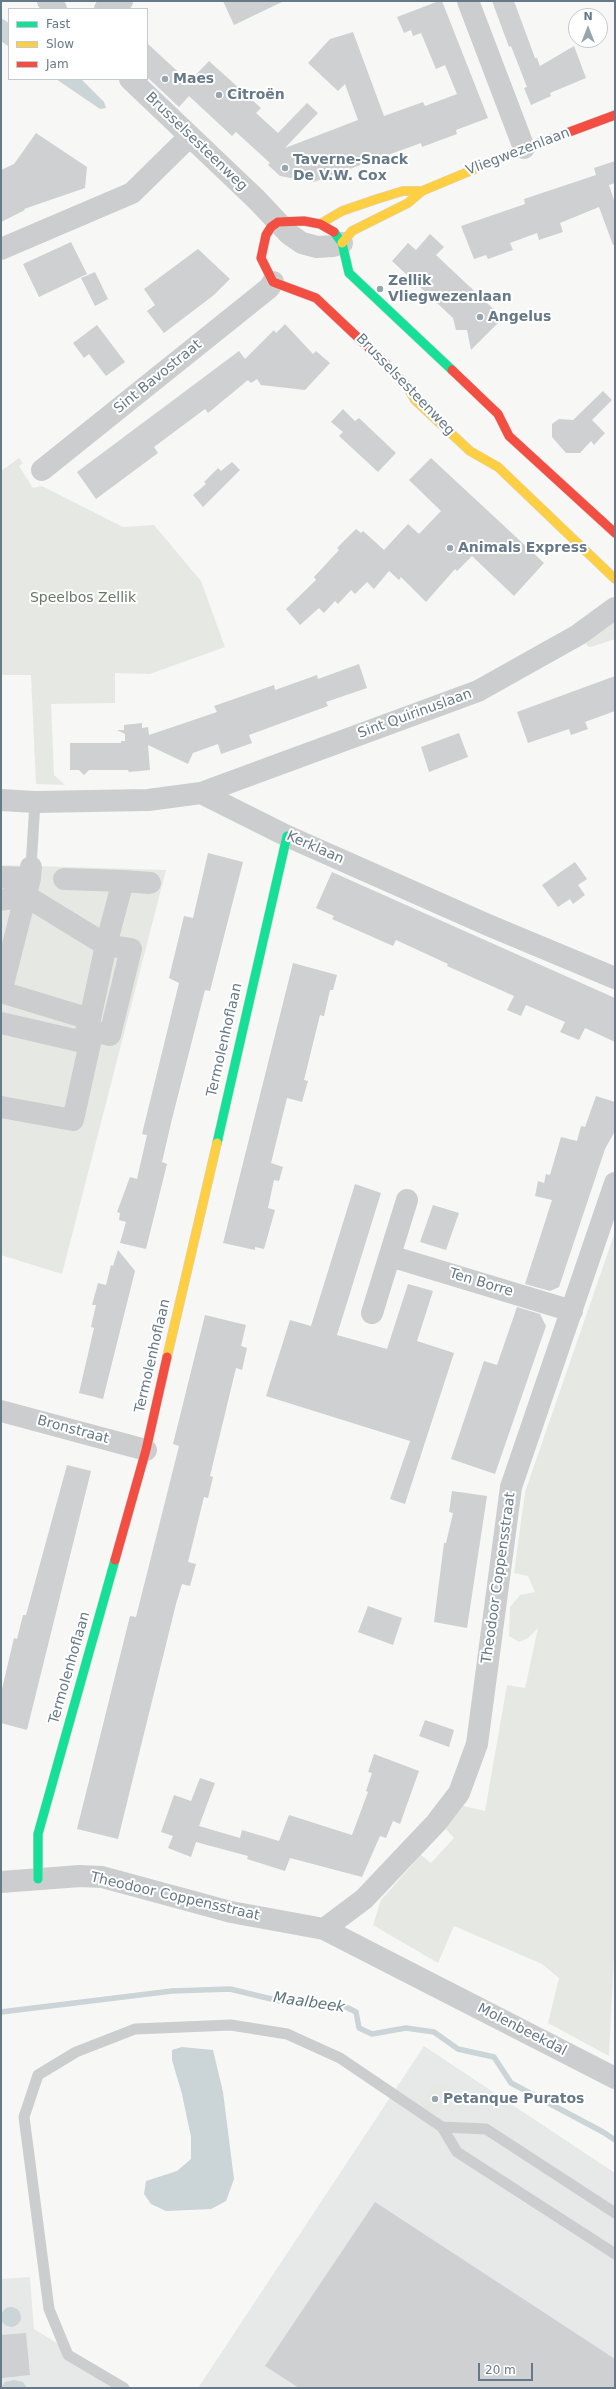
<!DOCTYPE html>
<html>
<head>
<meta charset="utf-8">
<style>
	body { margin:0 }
	#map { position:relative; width:616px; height:2389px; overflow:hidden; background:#f7f7f6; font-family:"DejaVu Sans",sans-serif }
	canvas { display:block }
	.frame { position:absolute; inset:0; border:2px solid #667988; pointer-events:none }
	.legend { position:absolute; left:8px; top:8px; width:140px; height:72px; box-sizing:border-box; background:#fff; border:1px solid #c2c9cf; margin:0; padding:5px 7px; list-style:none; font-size:12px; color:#667988 }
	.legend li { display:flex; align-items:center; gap:8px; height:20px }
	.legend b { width:20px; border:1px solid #c2c9cf }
	.north { position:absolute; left:568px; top:8px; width:40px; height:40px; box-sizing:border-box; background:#fff; border:1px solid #c2c9cf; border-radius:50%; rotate:0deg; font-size:11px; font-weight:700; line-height:16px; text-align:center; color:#667988 }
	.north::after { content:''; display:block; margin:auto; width:14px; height:18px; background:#99a5ae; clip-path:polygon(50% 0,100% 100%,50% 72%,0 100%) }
	.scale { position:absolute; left:478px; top:2363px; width:55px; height:18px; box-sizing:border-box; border:2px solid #667988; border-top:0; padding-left:5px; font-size:12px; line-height:14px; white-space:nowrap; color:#667988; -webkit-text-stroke:3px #fff; paint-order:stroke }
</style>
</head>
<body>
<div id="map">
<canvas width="616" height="2389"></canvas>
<div class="frame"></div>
<ul class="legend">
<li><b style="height:5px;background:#16e098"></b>Fast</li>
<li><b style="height:5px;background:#ffcf43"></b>Slow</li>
<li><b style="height:5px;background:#f24e42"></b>Jam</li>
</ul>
<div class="north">N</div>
<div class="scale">20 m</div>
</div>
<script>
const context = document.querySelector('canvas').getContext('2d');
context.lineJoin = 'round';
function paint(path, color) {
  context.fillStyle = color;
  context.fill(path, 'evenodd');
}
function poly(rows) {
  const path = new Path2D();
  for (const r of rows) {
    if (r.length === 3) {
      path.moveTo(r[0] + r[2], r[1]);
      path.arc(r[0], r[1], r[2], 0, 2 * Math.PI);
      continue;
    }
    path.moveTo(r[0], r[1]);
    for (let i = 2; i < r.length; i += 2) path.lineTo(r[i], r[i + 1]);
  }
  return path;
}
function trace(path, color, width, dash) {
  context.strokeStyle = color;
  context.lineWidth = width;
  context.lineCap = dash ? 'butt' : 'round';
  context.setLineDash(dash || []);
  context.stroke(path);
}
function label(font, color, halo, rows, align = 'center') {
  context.font = font + ' "DejaVu Sans",sans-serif';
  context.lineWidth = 4;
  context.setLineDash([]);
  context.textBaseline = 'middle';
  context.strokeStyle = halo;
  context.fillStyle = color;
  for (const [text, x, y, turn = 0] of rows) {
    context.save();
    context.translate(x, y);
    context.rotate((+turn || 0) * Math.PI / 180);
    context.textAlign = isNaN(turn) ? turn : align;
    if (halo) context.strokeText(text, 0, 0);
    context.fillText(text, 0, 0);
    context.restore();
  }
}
paint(poly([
	[424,2046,615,2173,615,2388,198,2388],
	[30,2277,34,2329,130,2388,1,2388,1,2279]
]), '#e7e9e9');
paint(poly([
	[19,458,23,463,19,466,33,488,42,486,123,527,154,525,201,581,225,647,150,674,115,673,115,703,51,704,54,775,65,785,36,784,31,675,1,675,1,471],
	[615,616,615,639,591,647,587,646,586,641],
	[1,865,166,870,62,1274,1,1255],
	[615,1232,615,1938,609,2056,548,2023,559,1978,542,1964,454,1926,438,1963,373,1925,381,1900,421,1855,431,1863,454,1838,445,1828,463,1806,485,1811,507,1685,525,1688,538,1628,528,1638,519,1642,509,1636,510,1607,520,1595,535,1592,528,1576,514,1573,525,1492],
	[435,2080,452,2089,436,2117,418,2108]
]), '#e6e9e3');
paint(poly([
	[1,18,9,23,9,47,1,41],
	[56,79,81,79,104,102,106,108,100,109],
	[182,2047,213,2050,223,2092,234,2179,226,2201,211,2209,166,2211,151,2204,144,2194,146,2181,177,2171,191,2159,191,2137,182,2094,172,2060,172,2050],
	[11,2317,10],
	[14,2380,23,2382,27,2388,1,2388,5,2382]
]), '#cbd4d6');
trace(poly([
	[1,2012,172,1991,230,1989,288,2003,344,2006,356,2012,359,2028,372,2034,406,2028,434,2032,458,2049,494,2057,511,2083,603,2132,615,2140]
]), '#cbd4d6', 5.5);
paint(poly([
	[223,1,284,1,234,25],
	[439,1,442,1,488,118,456,130,457,134,422,147,421,143,314,182,280,176,268,165,270,163,236,132,232,136,189,96,179,107,147,77,147,43,189,82,209,61,261,108,256,113,278,133,307,103,318,113,285,148,358,120,345,84,338,91,308,63,330,39,353,32,384,116,423,102,425,106,457,94,445,65,436,69,421,33,413,36,411,30,404,33,397,17],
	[492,1,514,1,535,58,537,58,540,66,574,46,586,78,550,93,551,96,531,105,524,88,527,87,511,46,509,47],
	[36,133,87,167,85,188,24,209,25,210,1,222,1,170,14,164],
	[615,161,615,183,609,185,615,203,615,245,613,245,599,207,560,223,563,232,539,240,537,233,510,243,513,250,488,259,486,255,474,259,461,226,525,204,524,199,596,175,594,168],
	[430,234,444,247,436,255,503,318,471,350,467,330,456,330,453,318,392,261,408,243,416,250],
	[71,242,87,274,39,297,23,264],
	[198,249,230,279,214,295,164,333,147,311,155,305,144,289],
	[95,272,108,299,95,306,81,278],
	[285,324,313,354,316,351,330,363,305,390,261,385,257,379,251,383,248,380,208,413,205,409,154,447,158,453,96,499,77,472,239,351,245,359,274,330,276,333],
	[97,325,125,362,106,376,89,354,84,358,73,343],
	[603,391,612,400,592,420,605,433,594,445,591,441,580,453,566,453,552,437,552,424,559,419,573,420],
	[343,409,355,421,359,418,396,453,378,472,339,436,343,432,331,422],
	[431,458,544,563,514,596,472,556,457,571,455,569,426,602,401,577,399,580,389,571,374,589,367,582,355,594,351,590,338,604,335,601,324,613,319,608,300,625,286,609,316,580,314,577,339,550,337,548,356,529,361,533,363,531,384,550,408,524,419,534,441,511,409,480],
	[232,462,240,470,203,507,193,495,206,484,204,482,218,468,221,471],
	[359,664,367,688,326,702,328,706,249,735,252,743,221,754,218,744,193,753,188,764,148,745,150,770,129,772,128,770,89,770,84,775,79,770,70,770,70,743,121,743,121,741,125,741,125,734,117,730,124,730,124,725,142,723,142,728,148,727,149,735,217,712,214,706,274,685,275,690,317,675,318,679],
	[615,676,615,711,585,722,588,729,571,735,569,729,528,743,517,712],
	[459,733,468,757,429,772,421,747],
	[208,853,243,862,210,991,205,990,172,1119,162,1162,167,1164,146,1249,120,1243,126,1222,119,1220,120,1213,117,1212,130,1177,137,1179,147,1135,142,1134,179,983,169,978,184,916,193,918],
	[575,862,587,879,578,885,585,895,573,904,570,899,558,907,542,885],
	[332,872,615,998,615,1042,585,1028,579,1040,560,1032,565,1022,526,1005,521,1016,507,1010,514,996,447,966,448,964,396,940,393,946,332,919,334,916,316,908],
	[293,963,337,975,333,990,330,990,324,1016,320,1015,304,1080,308,1081,302,1102,287,1098,271,1163,283,1167,279,1181,274,1180,268,1208,275,1210,264,1249,255,1247,255,1250,223,1243],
	[596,1096,615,1102,615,1131,605,1149,559,1287,550,1291,525,1284,552,1200,535,1196,538,1181,544,1183,546,1174,550,1175,561,1137,577,1141,581,1126,585,1127],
	[355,1184,381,1193,337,1335,387,1349,408,1284,433,1291,417,1341,454,1353,405,1504,390,1499,410,1441,266,1396,290,1320,311,1326],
	[433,1205,459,1213,446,1250,420,1242],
	[118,1250,135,1271,103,1399,79,1393,94,1328,91,1327,96,1305,92,1305,98,1283,106,1285,111,1265,113,1266],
	[517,1307,540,1314,546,1326,495,1474,451,1459,484,1361,497,1365],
	[205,1315,246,1325,241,1346,247,1348,242,1370,236,1368,210,1476,213,1477,208,1498,204,1497,188,1562,196,1564,190,1586,182,1584,176,1604,118,1839,77,1829,130,1616,136,1617,179,1446,173,1444],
	[67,1465,91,1471,27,1730,1,1723,1,1693,14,1638,17,1639,23,1615,26,1615],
	[452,1491,487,1496,467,1628,434,1622,444,1543,446,1543,453,1513,449,1512],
	[368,1606,402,1618,393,1645,358,1632],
	[425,1720,454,1730,449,1747,419,1736],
	[374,1754,419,1771,400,1824,393,1821,386,1838,380,1836,362,1877,290,1858,285,1871,247,1859,248,1856,196,1842,191,1857,168,1848,173,1836,161,1832,174,1795,191,1801,200,1778,215,1783,199,1826,240,1838,242,1830,279,1841,289,1815,352,1835,368,1792,366,1791,372,1773,368,1772],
	[375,2202,615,2359,615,2388,299,2388,265,2366],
	[26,2333,30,2375,2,2378,1,2335]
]), '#ced0d1');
const fast = poly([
	[334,232,342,243,349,273,452,370],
	[217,1143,287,836],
	[38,1879,38,1834,115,1560]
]);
const slow = poly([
	[320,224,342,211,377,199,403,191,418,191],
	[342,243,352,231,408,203,422,191,518,151],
	[386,364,407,386,415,400,470,451,498,467,615,579],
	[167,1357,217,1143]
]);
const jam = poly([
	[518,151,615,115],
	[334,232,320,224,304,221,278,222,271,227,266,235,261,258,273,282,316,298,386,364],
	[452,370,498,414,509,436,615,533],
	[115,1560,146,1450,167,1357]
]);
trace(fast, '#d4d5d6', 10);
trace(slow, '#d4d5d6', 10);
trace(jam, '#d4d5d6', 10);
trace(poly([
	[31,867,35,802],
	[442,2127,457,2152,615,2254],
	[124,2388,68,2355,49,2309,24,2117,38,2075,76,2052,135,2029,231,2025,287,2034,340,2058,442,2127,486,2129,615,2213]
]), '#cccdce', 11);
trace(poly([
	[48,1,56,9],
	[468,1,524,148],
	[105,9,122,1],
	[130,79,257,200,289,234,302,243,317,247,333,246,342,243],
	[1,249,132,193,190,136],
	[42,470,269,288,273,282],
	[201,793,287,836,488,925,615,978],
	[1,800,35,802,148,800,201,793,478,691,578,635,615,608],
	[1,877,30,878],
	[64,879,123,881,106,945,131,949,110,1035,87,1030],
	[123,881,150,883],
	[1,900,26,896,106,945,90,1019,1,992],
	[1,992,30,878,31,867],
	[1,1023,83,1042,87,1028],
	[1,1107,73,1120,90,1043,83,1042],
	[390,1256,572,1311],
	[372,1313,407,1200],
	[1,1411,146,1450],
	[1,1882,80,1876,102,1877,231,1912,324,1929,615,2078],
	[324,1929,364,1899,436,1823,459,1793,477,1744,511,1487,615,1183]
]), '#cccdce', 22);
trace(fast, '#16e098', 9);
trace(slow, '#ffcf43', 9);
trace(jam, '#f24e42', 9);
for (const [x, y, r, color] of [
	[165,79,4,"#99a5ae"],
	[219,95,4,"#99a5ae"],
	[285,168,4,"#99a5ae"],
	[380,289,4,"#99a5ae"],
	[480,317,4,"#99a5ae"],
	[450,548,4,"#99a5ae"],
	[435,2099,4,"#99a5ae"]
]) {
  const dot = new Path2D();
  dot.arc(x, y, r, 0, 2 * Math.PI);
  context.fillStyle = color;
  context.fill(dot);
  trace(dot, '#fff', 1.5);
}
label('bold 14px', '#667988', '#fff', [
	["Maes",173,79],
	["Citroën",227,95],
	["Taverne-Snack",293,160],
	["De V.W. Cox",293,176],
	["Zellik",388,281],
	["Vliegwezenlaan",388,297],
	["Angelus",488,317],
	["Animals Express",458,548],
	["Petanque Puratos",443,2099]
], 'left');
label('14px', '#667988', '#fff', [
	["Brusselsesteenweg",196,142,44],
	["Vliegwezenlaan",518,152,-21],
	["Sint Bavostraat",158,377,-39],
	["Brusselsesteenweg",405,385,46],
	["Sint Quirinuslaan",415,714,-20],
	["Kerklaan",315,848,24],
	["Termolenhoflaan",225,1040,-77],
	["Ten Borre",481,1283,17],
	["Termolenhoflaan",153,1356,-77],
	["Bronstraat",73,1430,15],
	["Theodoor Coppensstraat",499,1578,-82],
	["Termolenhoflaan",70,1668,-74],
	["Theodoor Coppensstraat",175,1897,13],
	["Molenbeekdal",522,2030,27]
]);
label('14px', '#667961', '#fff', [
	["Speelbos Zellik",83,598]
]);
label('italic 15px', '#5d747c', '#fff', [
	["Maalbeek",309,2003,8]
]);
</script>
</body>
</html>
